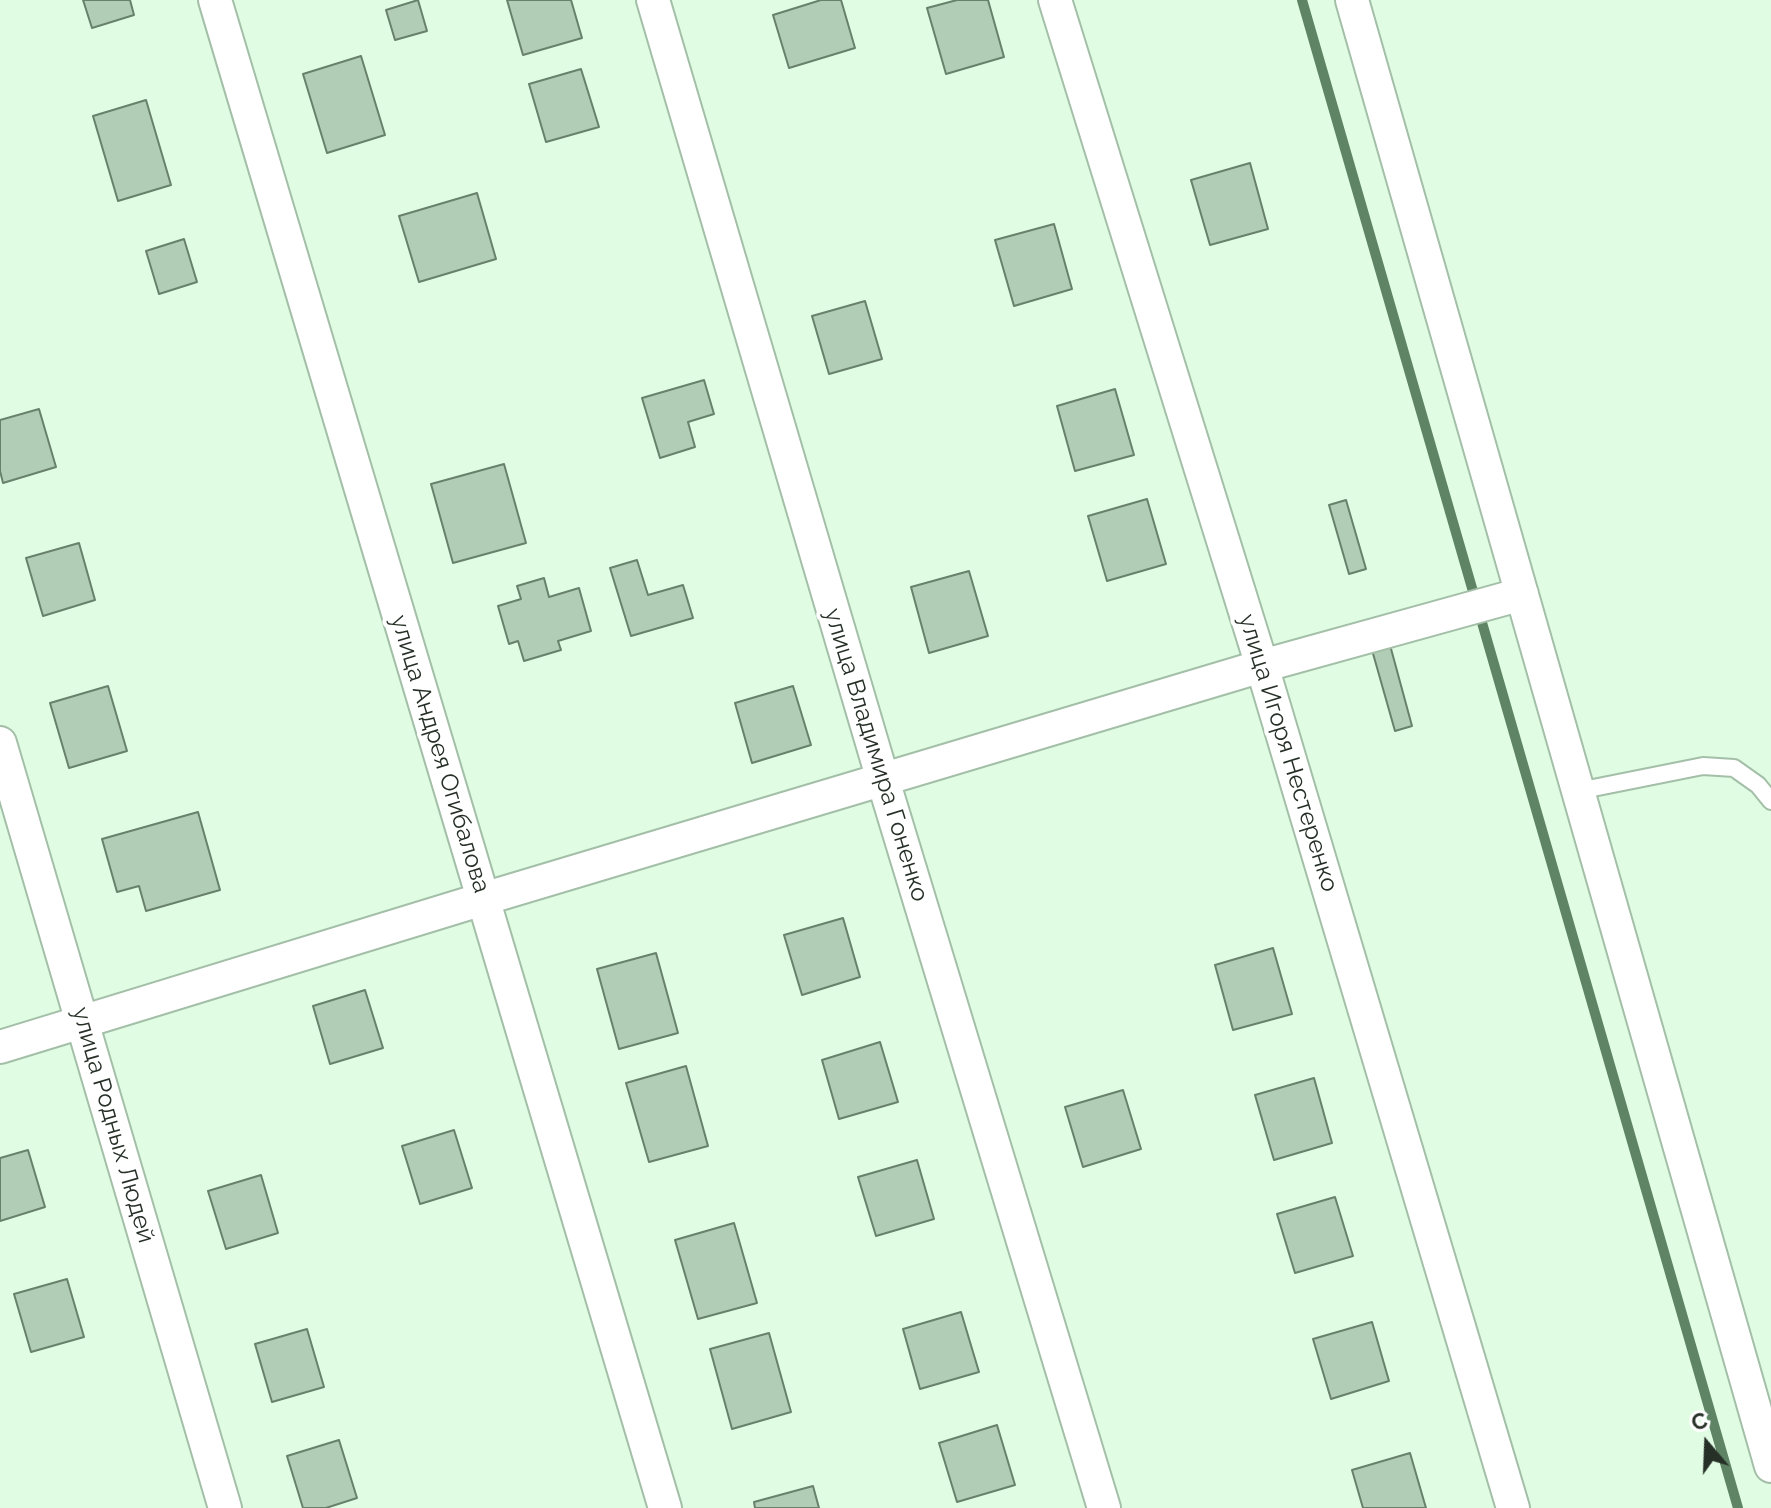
<!DOCTYPE html>
<html>
<head>
<meta charset="utf-8">
<style>
	body { margin:0 }
	#map { position:relative; width:1771px; height:1508px; overflow:hidden; background:#e0fce3; font-family:Raleway,sans-serif }
	canvas { display:block }
	.north { position:absolute; left:1667px; top:1404px; width:80px; height:80px; -webkit-text-stroke:6px #fff; paint-order:stroke; rotate:341deg; font-size:22px; font-weight:700; line-height:32px; text-align:center; color:#263027 }
	.north::after { content:''; display:block; margin:auto; width:28px; height:36px; background:#263027; clip-path:polygon(50% 0,100% 100%,50% 72%,0 100%) }
</style>
</head>
<body>
<div id="map">
<canvas width="1771" height="1508"></canvas>
<div class="north">С</div>
</div>
<script>
const context = document.querySelector('canvas').getContext('2d');
context.lineJoin = 'round';
function poly(rows) {
  const path = new Path2D();
  for (const r of rows) {
    path.moveTo(r[0], r[1]);
    for (let i = 2; i < r.length; i += 2) path.lineTo(r[i], r[i + 1]);
  }
  return path;
}
function trace(path, color, width, dash) {
  context.strokeStyle = color;
  context.lineWidth = width;
  context.lineCap = dash ? 'butt' : 'round';
  context.setLineDash(dash || []);
  context.stroke(path);
}
function paint(path, color) {
  context.fillStyle = color;
  context.fill(path, 'evenodd');
}
function label(font, color, halo, rows, align = 'center') {
  context.font = font + ' Raleway,sans-serif';
  context.lineWidth = 8;
  context.setLineDash([]);
  context.textBaseline = 'middle';
  context.strokeStyle = halo;
  context.fillStyle = color;
  for (const [text, x, y, turn = 0] of rows) {
    context.save();
    context.translate(x, y);
    context.rotate((+turn || 0) * Math.PI / 180);
    context.textAlign = isNaN(turn) ? turn : align;
    if (halo) context.strokeText(text, 0, 0);
    context.fillText(text, 0, 0);
    context.restore();
  }
}
trace(poly([
	[1302,0,1738,1508]
]), '#5f8465', 10);
const building = poly([
	[83,0,130,0,134,15,92,28,83,0],
	[418,0,427,31,395,40,386,10,418,0],
	[507,0,571,0,582,38,523,55,507,0],
	[821,0,841,0,855,48,789,68,773,15,821,0],
	[957,0,988,0,1004,57,946,74,927,8,957,0],
	[361,56,385,135,327,153,303,74,361,56],
	[581,69,599,127,546,142,529,84,581,69],
	[146,100,171,185,118,201,93,116,146,100],
	[1250,163,1268,229,1210,245,1191,180,1250,163],
	[477,193,496,259,419,282,399,216,477,193],
	[1054,224,1072,289,1014,306,995,240,1054,224],
	[184,239,197,282,159,294,146,251,184,239],
	[865,301,882,359,829,374,812,316,865,301],
	[704,380,714,414,688,422,695,447,660,458,642,398,704,380],
	[1115,389,1134,455,1075,471,1057,406,1115,389],
	[39,409,56,467,3,483,0,471,0,420,39,409],
	[504,464,526,543,453,563,431,484,504,464],
	[1147,499,1166,564,1107,581,1088,516,1147,499],
	[1346,500,1366,569,1349,574,1329,505,1346,500],
	[79,543,95,600,43,616,26,558,79,543],
	[637,560,648,595,683,585,693,618,631,636,610,568,637,560],
	[969,571,988,636,929,653,911,587,969,571],
	[544,578,549,597,579,588,591,631,558,641,561,650,524,661,518,641,509,644,498,606,521,599,517,586,544,578],
	[1390,645,1412,726,1395,731,1372,650,1390,645],
	[108,686,127,751,69,768,50,703,108,686],
	[793,686,811,745,752,763,735,703,793,686],
	[198,812,220,890,146,911,139,886,117,892,102,839,198,812],
	[843,918,860,977,802,995,784,935,843,918],
	[1273,948,1292,1014,1233,1030,1215,965,1273,948],
	[656,953,678,1033,619,1049,597,969,656,953],
	[365,990,383,1048,330,1064,313,1006,365,990],
	[880,1042,898,1102,839,1119,822,1060,880,1042],
	[686,1066,708,1146,649,1162,626,1083,686,1066],
	[1314,1078,1332,1143,1274,1160,1255,1095,1314,1078],
	[1123,1090,1141,1149,1083,1167,1065,1107,1123,1090],
	[454,1130,472,1188,420,1204,402,1146,454,1130],
	[28,1150,45,1207,0,1221,0,1158,28,1150],
	[917,1160,934,1219,876,1236,858,1177,917,1160],
	[261,1175,278,1233,226,1249,208,1191,261,1175],
	[1335,1197,1353,1256,1295,1273,1277,1214,1335,1197],
	[734,1223,757,1303,698,1319,675,1240,734,1223],
	[67,1279,84,1337,31,1352,14,1294,67,1279],
	[961,1312,979,1372,920,1389,903,1329,961,1312],
	[1372,1322,1389,1381,1331,1399,1313,1339,1372,1322],
	[307,1329,324,1387,272,1402,255,1344,307,1329],
	[769,1333,791,1412,732,1429,710,1349,769,1333],
	[997,1425,1015,1485,957,1502,939,1443,997,1425],
	[339,1440,357,1498,326,1508,303,1508,287,1456,339,1440],
	[1410,1453,1426,1508,1363,1508,1352,1470,1410,1453],
	[813,1486,819,1508,755,1508,754,1502,813,1486]
]);
paint(building, '#b2cdb5');
trace(building, '#68816b', 2);
const lane = poly([
	[1578,791,1703,766,1734,768,1758,785,1771,801]
]);
const street = poly([
	[215,0,665,1508],
	[653,0,883,780,1104,1508],
	[1055,0,1262,666,1513,1508],
	[1352,0,1771,1466],
	[0,743,225,1508],
	[0,1047,483,899,1262,666,1522,594]
]);
trace(lane, '#a4bfa8', 20);
trace(street, '#a4bfa8', 36);
trace(lane, '#fff', 16);
trace(street, '#fff', 32);
label('24px', '#263027', '#fff', [
	["улица Игоря Нестеренко",1288,753,73],
	["улица Андрея Огибалова",440,754,73],
	["улица Владимира Гоненко",876,755,73],
	["улица Родных Людей",113,1125,74]
]);
</script>
</body>
</html>
